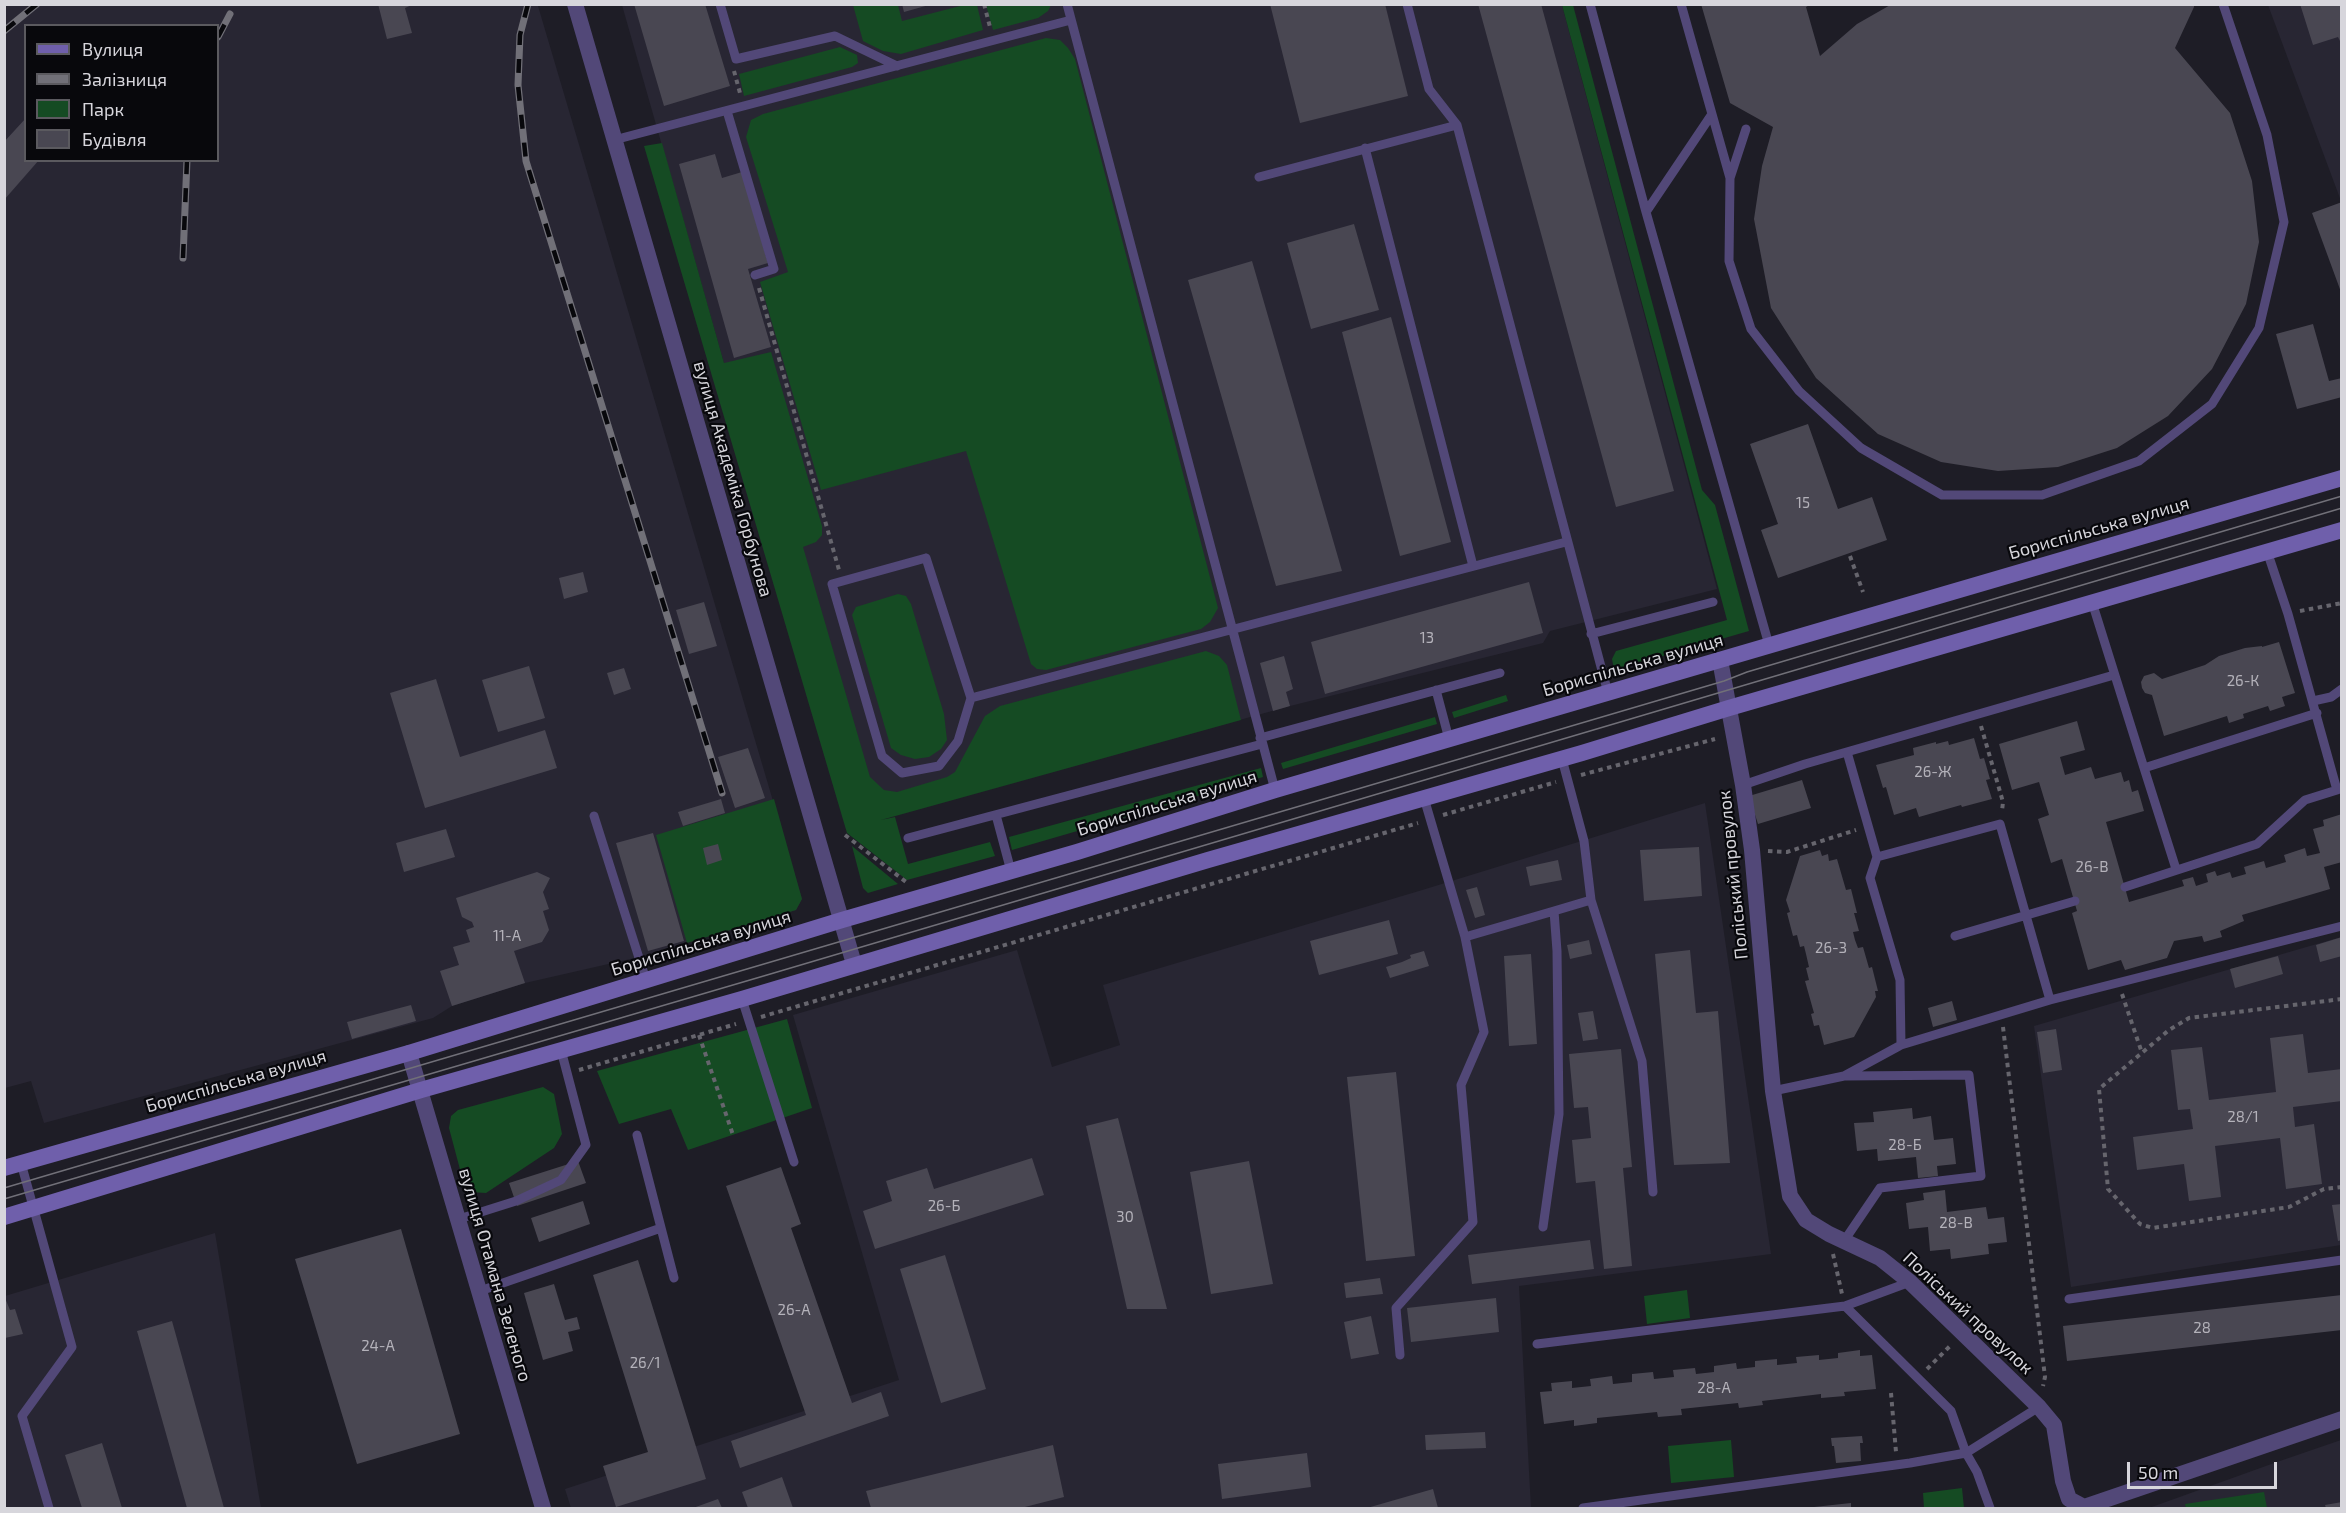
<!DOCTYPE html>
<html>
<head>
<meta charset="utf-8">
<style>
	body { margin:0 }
	#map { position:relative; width:2346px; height:1513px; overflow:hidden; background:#1e1d26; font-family:"Exo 2",sans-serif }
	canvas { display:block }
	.frame { position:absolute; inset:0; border:6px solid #d7d6dc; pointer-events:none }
	.legend { position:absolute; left:24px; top:24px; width:195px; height:138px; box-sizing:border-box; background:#08080c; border:2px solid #5b5a5f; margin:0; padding:8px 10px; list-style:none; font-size:18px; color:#d7d6dc }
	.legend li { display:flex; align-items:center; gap:12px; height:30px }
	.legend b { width:30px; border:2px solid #5b5a5f }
	.scale { position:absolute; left:2127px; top:1462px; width:150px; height:27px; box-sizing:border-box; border:3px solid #d7d6dc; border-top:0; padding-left:8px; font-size:18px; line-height:21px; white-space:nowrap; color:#d7d6dc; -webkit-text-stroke:4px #08080c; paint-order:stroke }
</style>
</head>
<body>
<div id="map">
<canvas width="2346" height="1513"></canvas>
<div class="frame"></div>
<ul class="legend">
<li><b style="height:8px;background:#6f5fab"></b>Вулиця</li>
<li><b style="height:8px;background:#717078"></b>Залізниця</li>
<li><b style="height:16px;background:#154b23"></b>Парк</li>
<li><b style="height:16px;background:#494752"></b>Будівля</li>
</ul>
<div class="scale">50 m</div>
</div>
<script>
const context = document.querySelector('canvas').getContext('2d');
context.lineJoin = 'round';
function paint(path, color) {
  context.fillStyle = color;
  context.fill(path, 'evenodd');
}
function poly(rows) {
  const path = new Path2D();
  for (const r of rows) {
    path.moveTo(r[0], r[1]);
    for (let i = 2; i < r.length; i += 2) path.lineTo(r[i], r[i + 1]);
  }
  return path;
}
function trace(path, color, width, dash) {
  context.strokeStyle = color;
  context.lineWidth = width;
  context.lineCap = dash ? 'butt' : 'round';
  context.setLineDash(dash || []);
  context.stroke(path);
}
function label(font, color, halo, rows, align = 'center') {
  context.font = font + ' "Exo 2",sans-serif';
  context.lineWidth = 4.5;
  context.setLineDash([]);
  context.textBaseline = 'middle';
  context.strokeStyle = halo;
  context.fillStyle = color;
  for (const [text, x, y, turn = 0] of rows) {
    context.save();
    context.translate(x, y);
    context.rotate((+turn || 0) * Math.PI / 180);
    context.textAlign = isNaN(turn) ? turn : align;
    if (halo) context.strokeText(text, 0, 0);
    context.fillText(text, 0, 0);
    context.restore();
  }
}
paint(poly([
	[524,4,538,6,802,899,796,910,639,957,525,983,452,1006,433,1018,44,1123,31,1081,5,1088,5,5],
	[26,26,218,26,218,160,26,160],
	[622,5,1562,5,1717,589,1550,631,1543,643,1290,706,868,823,853,817],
	[2268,5,2341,5,2341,201],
	[1705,803,1771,1254,1519,1286,1531,1508,571,1508,565,1489,899,1380,793,1015,1017,950,1052,1067,1120,1045,1103,985,1419,891],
	[2341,937,2341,1245,2071,1287,2034,1026],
	[215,1233,261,1508,5,1508,5,1296],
	[2341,1440,2341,1508,2149,1508,2277,1462]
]), '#282633');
paint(poly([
	[853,5,898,5,902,21,964,5,977,5,983,30,901,54,883,51,863,41],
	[986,5,986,4,1051,5,1048,11,1038,18,993,30],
	[1562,5,1573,5,1702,490,1715,505,1749,631,1614,670,1612,659,1616,651,1727,620],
	[1046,38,1060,40,1068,48,1075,59,1218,608,1210,622,1201,629,1046,670,1037,669,1031,664,966,451,821,490,760,282,788,272,746,137,751,120,763,114],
	[840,47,857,55,858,63,852,67,744,96,739,74],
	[662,143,724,363,771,352,822,526,822,535,816,542,803,547,870,777,884,790,897,792,947,777,955,772,985,716,1000,706,1206,651,1219,656,1227,665,1241,720,881,820,895,817,908,864,990,842,995,856,907,880,847,833,644,146],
	[898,594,906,596,911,604,944,714,947,740,941,749,929,757,915,759,901,755,891,748,852,615,856,607],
	[1506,695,1508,701,1454,718,1452,712],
	[1435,717,1437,724,1283,769,1281,763],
	[1261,768,1263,777,1012,850,1009,837],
	[774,799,802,899,796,910,687,943,656,835],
	[852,846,898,884,868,893,863,888],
	[787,1019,812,1108,688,1150,671,1109,619,1124,597,1071],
	[543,1087,554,1094,562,1134,554,1148,486,1193,470,1192,462,1177,449,1128,451,1116,458,1110],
	[1687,1290,1690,1318,1647,1324,1644,1296],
	[1731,1440,1734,1477,1671,1483,1668,1446],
	[1962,1488,1964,1508,1924,1508,1923,1493],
	[2264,1492,2267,1508,2186,1508,2185,1504]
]), '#154b23');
paint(poly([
	[378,4,414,4,405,8,412,33,387,39],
	[634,4,705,4,730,86,664,106],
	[902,4,929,4,929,5,904,12],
	[1270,4,1385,4,1408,96,1300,123],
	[1478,4,1541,4,1674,491,1616,507],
	[1701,4,1811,4,1806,7,1820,56,1857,24,1892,4,2194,4,2194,7,2175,48,2230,113,2252,181,2259,242,2246,304,2212,369,2168,416,2117,448,2058,467,1998,471,1941,462,1878,434,1816,378,1771,308,1754,219,1762,166,1773,127,1730,103],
	[2300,4,2342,4,2342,45,2338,37,2313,45],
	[26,118,26,160,39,160,4,200,4,142],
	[715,154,722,178,742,172,768,263,748,269,771,347,734,358,679,164],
	[2342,202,2342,292,2341,292,2312,213],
	[1354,224,1379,310,1311,329,1287,243],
	[1252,261,1342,571,1276,586,1188,280],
	[1391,317,1451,542,1400,556,1342,332],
	[2313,324,2329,381,2342,378,2342,397,2297,409,2276,334],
	[1808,424,1838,509,1872,497,1887,540,1778,578,1761,530,1778,524,1750,444],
	[583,572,588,592,564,599,559,578],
	[1529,582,1543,633,1325,694,1311,642],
	[704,602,717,646,689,654,676,610],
	[2279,642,2295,693,2282,697,2285,706,2270,711,2268,706,2243,714,2244,718,2229,723,2227,716,2164,736,2152,695,2145,693,2142,688,2141,682,2144,676,2154,673,2162,679,2205,665,2219,656,2245,648,2262,646,2262,647],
	[1284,656,1293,689,1286,692,1290,706,1273,711,1260,663],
	[529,666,545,718,498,732,482,680],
	[624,668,631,689,614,695,607,673],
	[436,679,460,757,545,730,557,768,425,808,390,693],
	[2077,721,2085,750,2060,757,2065,775,2091,767,2095,779,2121,772,2124,782,2129,780,2132,792,2138,790,2144,811,2106,822,2129,902,2184,886,2182,880,2193,877,2196,886,2208,882,2206,874,2215,871,2217,876,2230,872,2232,878,2246,874,2244,867,2264,861,2266,868,2286,862,2284,855,2305,848,2307,856,2320,853,2313,829,2324,826,2323,820,2342,814,2342,862,2324,867,2330,889,2242,915,2244,921,2220,931,2222,937,2204,942,2202,936,2174,941,2167,958,2125,970,2121,960,2088,970,2072,913,2077,911,2062,859,2051,863,2038,819,2049,815,2039,782,2012,790,1999,744],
	[1974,738,1980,759,1984,758,1990,779,1986,780,1992,799,1962,807,1961,805,1919,817,1916,808,1894,815,1886,787,1883,788,1876,765,1914,755,1913,748,1936,742,1936,744,1948,741,1949,745],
	[748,748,765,798,735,808,718,757],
	[1802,780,1811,808,1758,824,1749,796],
	[721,799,725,813,683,826,678,812],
	[446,829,455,857,404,872,396,843],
	[653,833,684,941,648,951,616,843],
	[718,844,722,860,707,865,703,848],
	[1699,847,1702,896,1644,901,1640,850],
	[1820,850,1822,856,1828,854,1829,861,1837,859,1846,890,1851,889,1857,913,1854,913,1859,931,1853,932,1855,940,1858,948,1863,947,1869,968,1872,967,1878,991,1875,991,1876,997,1854,1037,1824,1045,1819,1025,1814,1026,1811,1014,1814,1013,1805,981,1809,980,1806,968,1809,967,1806,954,1804,946,1800,947,1797,935,1793,936,1787,913,1790,912,1786,900,1800,856],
	[1558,860,1562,880,1530,886,1526,867],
	[537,872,550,878,543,892,549,909,543,911,549,930,542,942,514,951,525,983,452,1006,440,971,459,965,453,947,470,942,466,930,474,927,472,922,462,917,456,898],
	[1477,887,1485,915,1475,918,1466,890],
	[1389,920,1398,954,1319,975,1310,941],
	[2342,937,2342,956,2320,962,2316,945],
	[1589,940,1592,954,1570,959,1567,945],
	[1690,950,1696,1013,1718,1011,1730,1163,1674,1165,1655,954],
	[1424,951,1429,966,1390,978,1386,967,1402,962,1411,958,1410,955],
	[1531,954,1537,1044,1509,1046,1504,956],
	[2278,956,2283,974,2235,988,2230,969],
	[1952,1001,1957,1020,1933,1027,1928,1008],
	[411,1005,416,1021,352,1039,347,1022],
	[1593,1011,1598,1039,1583,1041,1578,1013],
	[2056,1029,2062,1070,2043,1073,2037,1032],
	[2303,1034,2308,1073,2342,1069,2342,1101,2293,1107,2295,1127,2314,1124,2322,1184,2286,1189,2280,1138,2215,1146,2221,1197,2189,1201,2184,1164,2137,1170,2133,1137,2193,1129,2190,1109,2178,1110,2171,1050,2202,1047,2209,1100,2276,1092,2270,1038],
	[1621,1049,1632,1167,1623,1168,1632,1266,1604,1269,1595,1181,1576,1183,1572,1140,1591,1138,1588,1107,1574,1108,1569,1054],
	[1396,1072,1415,1256,1366,1261,1347,1077],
	[1912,1108,1913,1119,1931,1116,1934,1140,1953,1138,1956,1164,1937,1166,1938,1176,1918,1178,1916,1157,1878,1161,1877,1149,1857,1151,1854,1123,1874,1122,1873,1112],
	[1118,1118,1167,1309,1127,1309,1086,1126],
	[1032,1158,1044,1195,875,1249,863,1211,892,1201,886,1181,927,1168,934,1189],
	[578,1161,586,1183,517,1206,509,1183],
	[1249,1161,1273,1284,1211,1294,1190,1172],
	[781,1167,801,1224,791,1228,852,1403,881,1392,889,1416,740,1468,731,1441,806,1415,726,1186],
	[1945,1190,1947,1212,1986,1207,1988,1219,2004,1217,2007,1242,1988,1244,1989,1254,1951,1259,1950,1249,1930,1251,1928,1227,1909,1229,1906,1203,1924,1200,1923,1193],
	[583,1201,590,1224,539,1242,531,1218],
	[2342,1204,2342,1240,2338,1241,2332,1205],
	[401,1229,460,1434,357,1464,295,1259],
	[1590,1240,1594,1269,1472,1284,1468,1255],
	[945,1255,986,1389,941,1403,900,1269],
	[638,1260,706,1479,616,1507,603,1466,648,1452,593,1275],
	[1380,1278,1383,1294,1346,1298,1344,1283],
	[554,1284,565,1320,577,1317,580,1329,568,1332,573,1351,543,1360,524,1293],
	[2342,1295,2342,1330,2067,1361,2063,1326],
	[5,1298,10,1310,15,1309,23,1334,5,1338],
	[1496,1298,1499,1332,1411,1342,1407,1308],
	[1371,1316,1379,1354,1351,1359,1344,1322],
	[172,1321,224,1508,187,1508,137,1331],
	[1860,1350,1860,1356,1872,1355,1876,1389,1844,1392,1845,1396,1821,1398,1821,1394,1762,1401,1763,1405,1739,1408,1738,1403,1681,1409,1682,1415,1658,1417,1657,1412,1597,1418,1597,1423,1574,1426,1574,1420,1544,1424,1540,1392,1552,1391,1551,1383,1572,1381,1572,1388,1591,1386,1590,1379,1612,1376,1613,1384,1632,1382,1632,1374,1653,1372,1654,1379,1674,1377,1673,1370,1695,1368,1696,1374,1714,1372,1714,1366,1736,1363,1737,1369,1755,1367,1755,1361,1777,1359,1777,1365,1797,1363,1796,1357,1819,1355,1819,1360,1838,1358,1838,1353],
	[1485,1432,1486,1448,1426,1450,1425,1435],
	[1862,1436,1863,1443,1860,1443,1861,1461,1836,1463,1834,1446,1832,1446,1831,1438],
	[102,1443,122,1508,82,1508,65,1455],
	[1053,1445,1064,1497,1021,1508,871,1508,866,1491],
	[1307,1453,1311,1487,1222,1499,1218,1464],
	[782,1477,793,1508,748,1508,742,1492],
	[1433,1489,1438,1508,1367,1508],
	[718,1499,722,1508,693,1508],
	[2342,1502,2342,1508,2326,1508,2325,1505],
	[1851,1503,1851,1508,1814,1508,1814,1507]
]), '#494752');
trace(poly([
	[984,4,990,27],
	[734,71,740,93],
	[759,288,839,570],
	[1850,556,1863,592],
	[2300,611,2342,603],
	[1981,726,2003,802,2002,811],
	[1581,775,1715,739],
	[1443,815,1556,782],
	[845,835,906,882],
	[1768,851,1787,852,1856,830],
	[2122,994,2142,1053],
	[2342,999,2189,1018,2169,1030,2099,1089,2108,1189,2140,1224,2153,1228,2289,1207,2324,1189,2342,1187],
	[761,1017,1418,823],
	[2003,1027,2045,1377,2043,1386],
	[699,1035,733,1135],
	[579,1070,736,1024],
	[1833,1254,1842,1294],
	[1927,1369,1951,1345],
	[1891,1393,1896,1452]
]), '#66656d', 4, [4.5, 4.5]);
trace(poly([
	[720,4,736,59,835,36,897,66],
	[1067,4,1275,790],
	[1407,4,1429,89,1457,125,1608,693],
	[1590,4,1646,212],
	[1681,4,1730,178,1729,261,1751,329,1799,391,1861,448,1942,495,2042,495,2139,461,2212,404,2259,328,2284,222,2267,135,2223,4],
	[727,111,774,269,755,275],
	[1712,114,1646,212,1769,645],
	[614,140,1071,20],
	[1365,148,1473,566],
	[1259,177,1457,125],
	[1730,178,1746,129],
	[926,558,971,698,958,741,939,766,902,773,882,756,832,584,926,558],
	[2092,602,2144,768],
	[1591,634,1713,602],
	[1436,690,1449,739],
	[971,698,1566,542],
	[2313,701,2331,697,2342,689],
	[1260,738,1500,673],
	[1847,752,1877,857,1870,878,1900,980,1901,1045],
	[1562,759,1584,841,1591,900,1642,1061,1653,1192],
	[1743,785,1805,764,2114,675],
	[996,815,1011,871],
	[594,816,646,980],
	[908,838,1262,744],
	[1877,857,2000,824,2050,1000],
	[2176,869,2144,768,2317,713],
	[2125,887,2257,844,2305,800,2337,790,2288,614,2267,551],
	[1955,936,2075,901],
	[1465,937,1554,911],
	[742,999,794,1162],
	[1773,1091,1844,1076,1901,1045,2050,1000,2342,926],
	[637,1135,674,1278],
	[21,1163,72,1347,22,1416,49,1508],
	[459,1219,516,1201,561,1180,586,1145,561,1050],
	[1543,1227,1559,1114,1557,951,1554,911,1591,900],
	[1844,1241,1880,1188,1981,1176,1969,1075,1846,1076],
	[480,1291,661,1228],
	[2069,1299,2342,1260],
	[1845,1306,1951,1411,1966,1453,1977,1472,1990,1508],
	[1537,1344,1845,1306,1910,1282],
	[1400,1355,1396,1308,1473,1222,1461,1085,1484,1032,1465,937,1424,798],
	[1583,1508,1910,1463,1966,1453,2039,1407]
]), '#524878', 9);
trace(poly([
	[575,4,854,964],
	[1720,660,1743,785,1752,850,1773,1091,1790,1196,1806,1220,1829,1234,1880,1258,1910,1282,2039,1407,2054,1425,2063,1481,2069,1499,2084,1507,2342,1419],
	[409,1053,543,1508]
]), '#524878', 16);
trace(poly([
	[4,1168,409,1053,842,920,1077,852,1275,790,2342,478],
	[4,1217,421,1090,742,999,1208,860,1582,753,1729,708,2342,530]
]), '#6f5fab', 16);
trace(poly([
	[4,1188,1724,681,1747,672,2342,496],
	[4,1199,767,975,2342,508]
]), '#717078', 1.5);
const rail = poly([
	[528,4,520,35,518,85,526,161,722,793],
	[4,31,37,4],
	[218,37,230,14],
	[183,258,187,160]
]);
trace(rail, '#717078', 7);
trace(rail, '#08080c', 4.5, [14]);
label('15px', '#b4b2ba', null, [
	["15",1803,503],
	["13",1427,638],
	["26-К",2243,681],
	["26-Ж",1933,772],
	["26-В",2092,867],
	["11-А",507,936],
	["26-З",1831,948],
	["28/1",2243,1117],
	["28-Б",1905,1145],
	["26-Б",944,1206],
	["30",1125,1217],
	["28-В",1956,1223],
	["26-А",794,1310],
	["28",2202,1328],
	["24-А",378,1346],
	["26/1",645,1363],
	["28-А",1714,1388]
]);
label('18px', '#d7d6dc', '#08080c', [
	["вулиця Академіка Горбунова",733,479,74],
	["Бориспільська вулиця",2099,528,-16],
	["Бориспільська вулиця",1633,665,-16],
	["Бориспільська вулиця",1167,803,-17],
	["Поліський провулок",1733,875,-96],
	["Бориспільська вулиця",701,943,-17],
	["Бориспільська вулиця",236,1081,-16],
	["вулиця Отамана Зеленого",495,1275,74],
	["Поліський провулок",1968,1313,43]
]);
</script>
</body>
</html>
